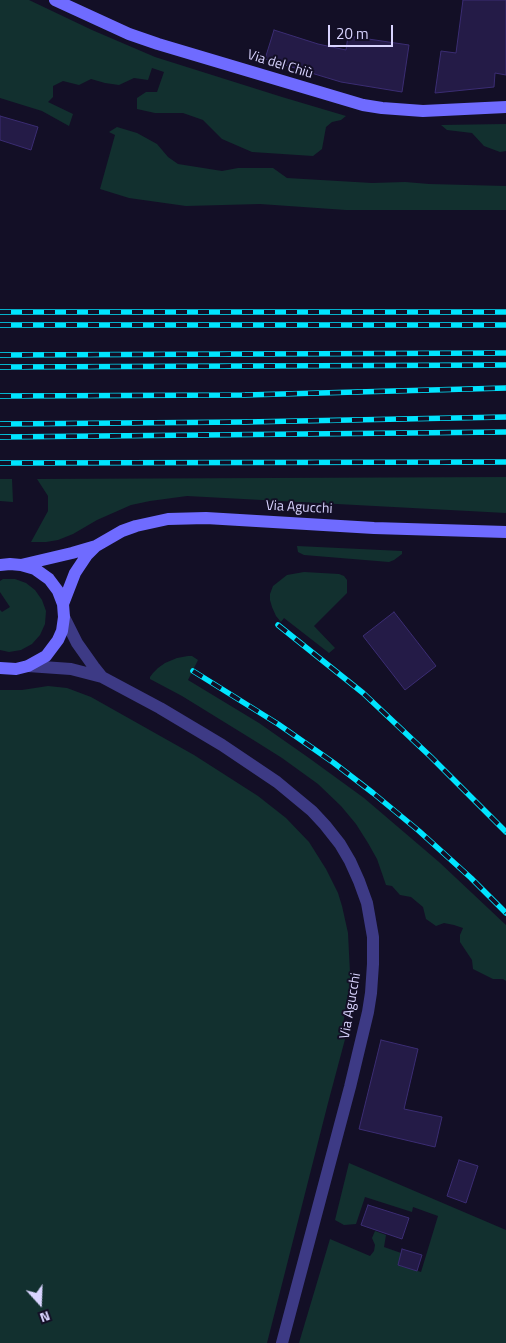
<!DOCTYPE html>
<html>
<head>
<meta charset="utf-8">
<style>
	body { margin:0 }
	#map { position:relative; width:506px; height:1343px; overflow:hidden; background:#130f26; font-family:"Titillium Web",sans-serif }
	canvas { display:block }
	.north { position:absolute; left:15px; top:1278px; width:50px; height:50px; -webkit-text-stroke:4px #130f26; paint-order:stroke; rotate:160deg; font-size:14px; font-weight:700; line-height:20px; text-align:center; color:#d9d4ff }
	.north::after { content:''; display:block; margin:auto; width:18px; height:22px; background:#d9d4ff; clip-path:polygon(50% 0,100% 100%,50% 72%,0 100%) }
	.scale { position:absolute; left:328px; top:25px; width:65px; height:22px; box-sizing:border-box; border:2px solid #d9d4ff; border-top:0; padding-left:6px; font-size:15px; line-height:18px; white-space:nowrap; color:#d9d4ff; -webkit-text-stroke:4px #130f26; paint-order:stroke }
</style>
</head>
<body>
<div id="map">
<canvas width="506" height="1343"></canvas>
<div class="north">N</div>
<div class="scale">20 m</div>
</div>
<script>
const context = document.querySelector('canvas').getContext('2d');
context.lineJoin = 'round';
function paint(path, color) {
  context.fillStyle = color;
  context.fill(path, 'evenodd');
}
function poly(rows) {
  const path = new Path2D();
  for (const r of rows) {
    path.moveTo(r[0], r[1]);
    for (let i = 2; i < r.length; i += 2) path.lineTo(r[i], r[i + 1]);
  }
  return path;
}
function trace(path, color, width, dash) {
  context.strokeStyle = color;
  context.lineWidth = width;
  context.lineCap = dash ? 'butt' : 'round';
  context.setLineDash(dash || []);
  context.stroke(path);
}
function label(font, color, halo, rows, align = 'center') {
  context.font = font + ' "Titillium Web",sans-serif';
  context.lineWidth = 4;
  context.setLineDash([]);
  context.textBaseline = 'middle';
  context.strokeStyle = halo;
  context.fillStyle = color;
  for (const [text, x, y, turn = 0] of rows) {
    context.save();
    context.translate(x, y);
    context.rotate((+turn || 0) * Math.PI / 180);
    context.textAlign = isNaN(turn) ? turn : align;
    if (halo) context.strokeText(text, 0, 0);
    context.fillText(text, 0, 0);
    context.restore();
  }
}
paint(poly([
	[0,0,29,0,92,30,155,57,282,97,346,116,341,120,332,122,326,127,322,149,313,156,252,152,222,139,203,120,183,113,155,113,137,109,137,98,146,92,157,92,164,72,152,68,148,80,134,78,119,85,105,83,91,79,79,85,63,81,53,86,53,97,48,102,73,114,69,126,42,111,0,98],
	[506,124,506,151,500,152,484,146,472,133,447,130,441,125],
	[117,127,137,133,157,144,168,157,178,164,222,171,238,168,273,168,287,178,372,183,405,182,429,184,506,186,506,210,346,210,260,204,186,206,129,198,100,189,115,135,109,132],
	[506,477,506,513,187,496,150,501,131,505,97,520,73,534,58,540,46,542,31,542,48,511,48,496,37,479],
	[0,479,12,479,13,502,0,501],
	[297,546,402,551,402,554,394,560,389,562,304,555,298,552],
	[304,572,339,574,344,576,347,580,347,593,314,626,335,648,329,653,284,618,281,622,276,616,272,607,270,600,270,594,273,586,287,575],
	[3,579,15,579,26,583,35,590,42,600,46,611,45,624,40,635,32,644,21,650,9,652,0,650,0,610,2,612,10,607,0,592,0,581],
	[188,656,192,656,198,660,188,680,259,723,309,758,364,798,439,862,506,925,506,981,503,979,493,979,473,969,472,960,460,942,460,935,463,928,454,925,444,923,436,926,426,919,423,907,411,897,400,895,392,886,386,885,377,859,368,843,356,824,341,806,318,784,282,758,255,741,182,696,150,679,150,677,153,673,158,668,165,663,177,658],
	[48,686,67,688,91,697,194,755,258,796,286,818,309,842,326,869,338,893,342,906,348,933,350,973,350,986,343,1024,348,1028,328,1103,267,1343,0,1343,0,690,22,690],
	[349,1163,506,1230,506,1343,299,1343,330,1239,370,1256,374,1251,375,1245,372,1238,375,1231,386,1235,384,1247,401,1253,398,1265,421,1272,438,1216,413,1207,412,1212,365,1197,356,1224,344,1225,335,1220]
]), '#12302f');
const building = poly([
	[463,0,506,0,506,75,495,73,494,87,435,93,441,51,456,53,463,0],
	[274,30,318,44,346,50,348,36,409,45,402,92,341,82,265,59,274,30],
	[0,116,38,127,31,150,0,140,0,116],
	[394,612,436,666,405,690,363,636,394,612],
	[381,1040,418,1049,404,1109,442,1117,435,1147,359,1129,381,1040],
	[459,1160,478,1166,466,1203,447,1196,459,1160],
	[368,1205,409,1218,402,1239,361,1225,368,1205],
	[402,1249,422,1255,417,1271,398,1265,402,1249]
]);
paint(building, '#241b47');
trace(building, '#3b2d73', 1);
trace(poly([
	[64,617,77,643,94,667,102,677],
	[28,666,71,669,102,677,160,708,222,745,277,782,312,811,325,825,340,844,350,861,359,881,367,903,373,937,373,964,371,993,368,1012,350,1087,282,1343]
]), '#3d3a85', 12);
trace(poly([
	[55,0,129,34,158,44,363,105,382,108,423,111,506,107],
	[0,565,10,564,21,565,35,569,49,579,58,591,63,604,64,617,62,631,58,640,46,656,28,666,16,669,0,668],
	[21,565,72,553,96,546,122,531,136,526,168,519,206,518,374,528,506,532],
	[63,604,75,573,87,555,96,546]
]), '#6f6bff', 12);
const rail = poly([
	[0,312,506,312],
	[0,325,506,325],
	[0,355,506,353],
	[0,367,506,365],
	[0,396,245,395,506,388],
	[0,424,246,422,506,417],
	[0,437,506,432],
	[0,463,506,462],
	[278,625,363,693,431,757,506,832],
	[193,671,278,724,334,763,373,793,419,831,471,878,506,913]
]);
trace(rail, '#00e5ff', 5.5);
trace(rail, '#130f26', 4, [11]);
label('14px', '#d9d4ff', '#130f26', [
	["Via del Chiù",280,65,17],
	["Via Agucchi",299,508,3],
	["Via Agucchi",351,1006,-80]
]);
</script>
</body>
</html>
